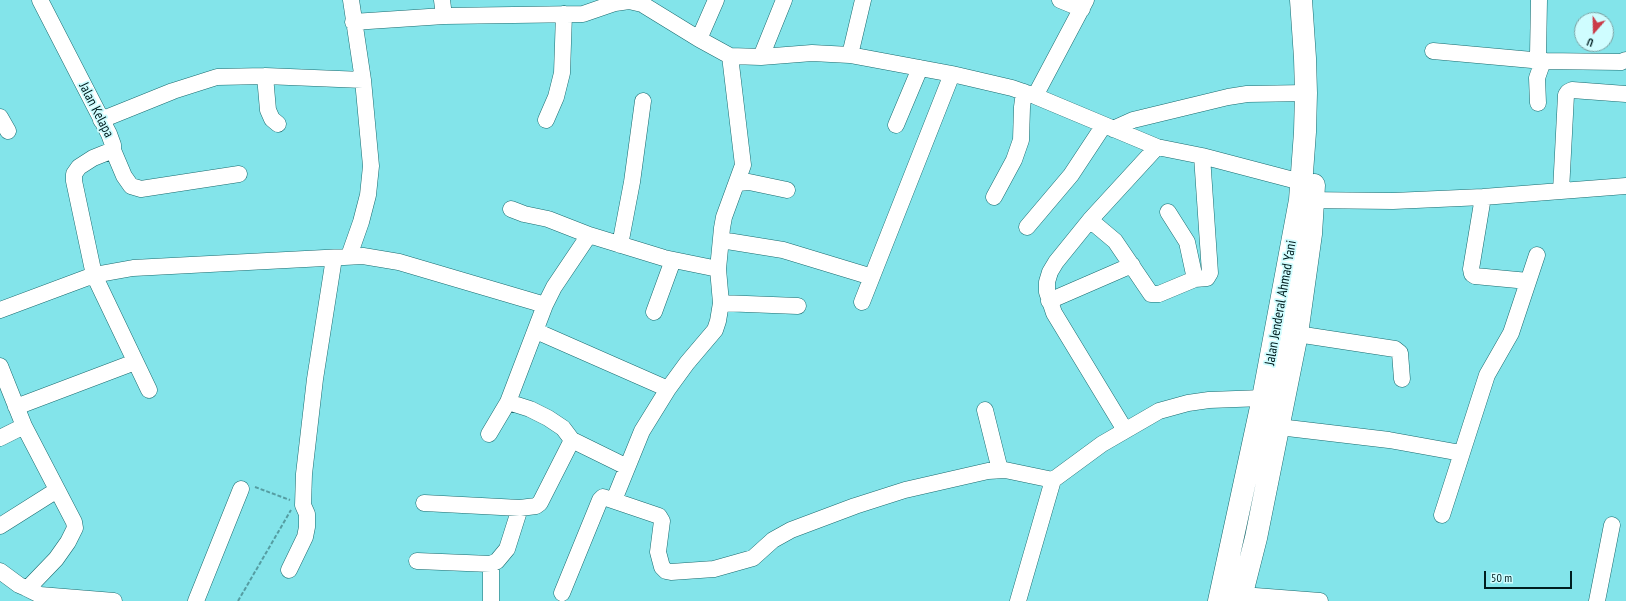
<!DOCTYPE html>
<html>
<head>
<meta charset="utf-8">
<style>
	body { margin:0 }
	#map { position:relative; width:1626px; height:601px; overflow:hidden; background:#83e4ea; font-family:"PT Sans Narrow",sans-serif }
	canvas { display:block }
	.north { position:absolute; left:1574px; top:12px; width:40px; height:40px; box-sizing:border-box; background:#cffdff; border:1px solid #7ca3a5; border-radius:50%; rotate:200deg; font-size:11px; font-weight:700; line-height:16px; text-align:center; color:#001d1f }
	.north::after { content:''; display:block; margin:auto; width:14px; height:18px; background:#ca3a47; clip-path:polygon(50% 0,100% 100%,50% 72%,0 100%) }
	.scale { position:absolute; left:1484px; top:571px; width:88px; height:18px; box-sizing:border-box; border:2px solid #001d1f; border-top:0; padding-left:5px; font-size:12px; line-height:14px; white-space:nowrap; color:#001d1f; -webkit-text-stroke:3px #cffdff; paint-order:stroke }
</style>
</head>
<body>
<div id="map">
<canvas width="1626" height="601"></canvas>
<div class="north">U</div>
<div class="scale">50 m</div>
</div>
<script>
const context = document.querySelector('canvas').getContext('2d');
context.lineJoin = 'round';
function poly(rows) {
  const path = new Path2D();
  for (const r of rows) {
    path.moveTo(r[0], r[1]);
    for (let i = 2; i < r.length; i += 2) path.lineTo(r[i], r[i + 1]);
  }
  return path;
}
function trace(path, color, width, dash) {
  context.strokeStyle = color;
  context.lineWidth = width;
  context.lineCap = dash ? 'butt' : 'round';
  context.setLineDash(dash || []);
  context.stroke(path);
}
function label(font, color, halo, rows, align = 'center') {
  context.font = font + ' "PT Sans Narrow",sans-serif';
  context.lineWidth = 3.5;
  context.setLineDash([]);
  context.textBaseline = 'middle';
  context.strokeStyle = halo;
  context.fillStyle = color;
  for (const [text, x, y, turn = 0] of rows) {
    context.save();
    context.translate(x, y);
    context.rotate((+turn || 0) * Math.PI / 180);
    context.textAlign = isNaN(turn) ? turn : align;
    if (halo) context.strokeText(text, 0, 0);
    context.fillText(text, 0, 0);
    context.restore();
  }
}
const minor = poly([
	[40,0,109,134,113,145,113,150,93,158,79,167,74,174,74,181,94,275,149,390],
	[442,0,444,16],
	[1060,0,1082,9],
	[353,22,444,16,583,14,615,3,629,1,642,4,699,39,730,56,761,57,812,53,850,55,952,74,1012,88,1035,96,1157,147,1202,156,1301,182,1311,184],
	[699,39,716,0],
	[1433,51,1543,61,1538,55,1539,0],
	[850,55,863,0],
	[761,57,784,0],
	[265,76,268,110,272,119,278,124],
	[1035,96,1086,0],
	[1538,103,1537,78,1543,61,1621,62,1626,60],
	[0,117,8,131],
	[101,120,173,91,217,77,265,76,363,80],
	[546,120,556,97,562,73,564,14],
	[896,125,920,68],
	[1113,129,1133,120,1228,97,1247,94,1306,93],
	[113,150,124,176,131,186,141,189,239,174],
	[738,183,749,182,787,190],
	[1561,191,1566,95,1568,92,1572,90,1626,94],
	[994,197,1014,160,1021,140,1022,107,1024,92],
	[1483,197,1471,269,1472,274,1475,276,1528,281],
	[1302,200,1393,201,1483,197,1626,186],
	[511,209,524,214,548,219,589,235,664,258,718,269],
	[1168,212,1187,242,1195,279],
	[1090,220,1115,241,1151,294,1159,294,1195,279,1207,278,1210,273,1202,156],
	[1027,227,1071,175,1104,125],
	[589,235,554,287,545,305,508,402,530,409,548,418,563,428,572,440,627,467],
	[721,240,783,250,872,277],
	[620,245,632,182,643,101],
	[349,256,361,222,368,195,371,166,363,80,351,0],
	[1049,301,1132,265],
	[862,302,952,74],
	[721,303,798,306],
	[0,310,94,275,133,268,363,256,399,262,545,305],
	[654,312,673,260],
	[536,331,668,389],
	[1297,334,1395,349,1400,353,1402,379],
	[0,366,24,426,74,522,75,528,68,542,56,559,31,585,26,588,19,585,0,571],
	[16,407,135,362],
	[985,410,1000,470],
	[1279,427,1389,440,1461,453],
	[1125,430,1054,313,1047,292,1047,282,1050,272,1056,262,1090,220,1157,147],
	[489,434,508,402],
	[0,438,24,426],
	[614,500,642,431,668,389,687,363,715,330,718,321,721,303,718,269,722,228,724,217,743,165,730,56],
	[424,503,520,508,536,506,540,503,572,440],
	[1442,515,1487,375,1511,333,1537,255],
	[0,526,57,490],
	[417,561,491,564,497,561,507,549,520,508],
	[491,564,491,601],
	[289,570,305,537,307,527,307,514,303,505,304,474,315,379,334,258],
	[26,588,40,595,114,601],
	[562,593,600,500,603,497,659,516,662,521,658,552,662,567,666,571,671,572,714,569,753,558,773,540,791,530,855,506,905,490,988,471,1005,470,1053,480,1102,444,1159,411,1188,403,1209,400,1263,398],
	[1242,595,1320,601],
	[196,601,241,489],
	[1018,601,1053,480],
	[1597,601,1612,525]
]);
const highway = poly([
	[1219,601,1263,398,1300,200,1305,132,1306,93,1305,58,1301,0],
	[1240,601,1256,538,1297,334,1311,234,1314,185]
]);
trace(minor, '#1a6b6f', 17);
trace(highway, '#1a6b6f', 23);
trace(poly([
	[255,487,290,500],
	[238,601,291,510]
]), '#559da2', 2, [4, 2]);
trace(minor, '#fff', 16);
trace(highway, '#fff', 22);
label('14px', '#001d1f', '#cffdff', [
	["Jalan Kelapa",96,110,63],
	["Jalan Jenderal Ahmad Yani",1281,303,-80]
]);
</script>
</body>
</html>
